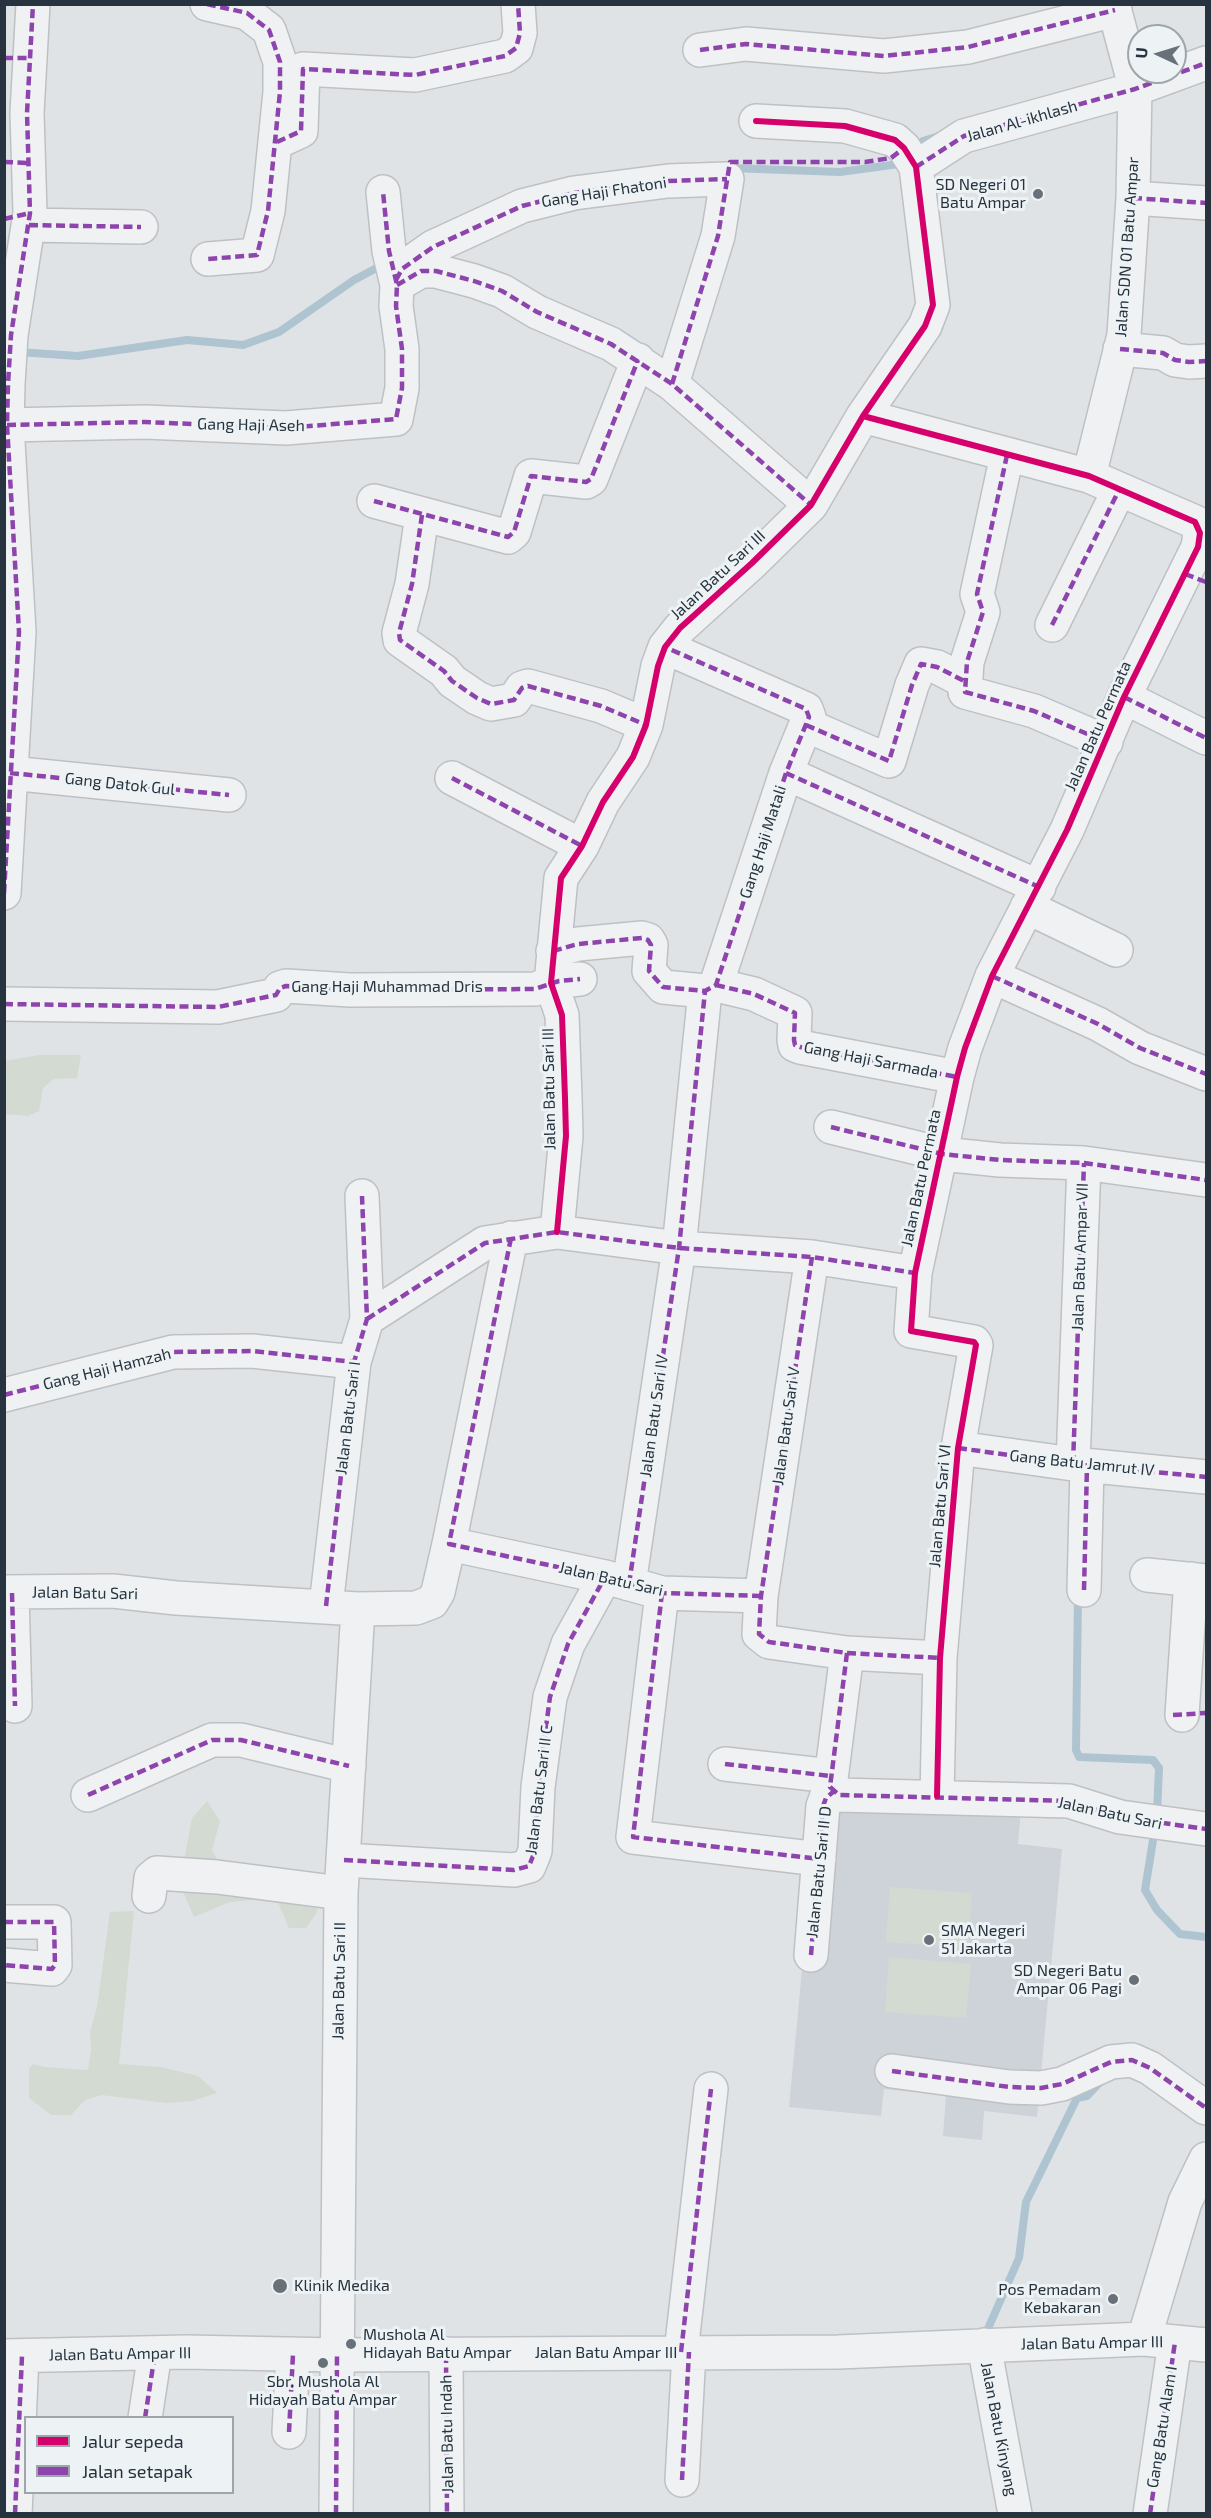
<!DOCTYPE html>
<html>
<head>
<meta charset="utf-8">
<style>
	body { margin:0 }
	#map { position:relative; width:1211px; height:2518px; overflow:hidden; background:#e0e3e6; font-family:"Exo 2",sans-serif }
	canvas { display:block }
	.frame { position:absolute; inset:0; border:6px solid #27333e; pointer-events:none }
	.legend { position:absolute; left:24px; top:2416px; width:210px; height:78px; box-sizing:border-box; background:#edf2f5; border:2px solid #9ea6ac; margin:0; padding:8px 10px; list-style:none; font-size:18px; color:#27333e }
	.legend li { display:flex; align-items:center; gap:12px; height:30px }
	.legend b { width:30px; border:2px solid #9ea6ac }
	.north { position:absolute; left:1127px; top:24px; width:60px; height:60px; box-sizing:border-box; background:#edf2f5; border:2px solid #9ea6ac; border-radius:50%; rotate:274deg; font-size:16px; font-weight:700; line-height:24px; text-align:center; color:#27333e }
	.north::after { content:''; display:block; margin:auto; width:21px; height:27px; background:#687179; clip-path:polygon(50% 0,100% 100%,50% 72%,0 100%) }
</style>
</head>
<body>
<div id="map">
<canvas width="1211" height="2518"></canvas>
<div class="frame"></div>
<ul class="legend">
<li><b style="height:8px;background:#d6006c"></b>Jalur sepeda</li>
<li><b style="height:8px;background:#8e44ad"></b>Jalan setapak</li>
</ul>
<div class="north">U</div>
</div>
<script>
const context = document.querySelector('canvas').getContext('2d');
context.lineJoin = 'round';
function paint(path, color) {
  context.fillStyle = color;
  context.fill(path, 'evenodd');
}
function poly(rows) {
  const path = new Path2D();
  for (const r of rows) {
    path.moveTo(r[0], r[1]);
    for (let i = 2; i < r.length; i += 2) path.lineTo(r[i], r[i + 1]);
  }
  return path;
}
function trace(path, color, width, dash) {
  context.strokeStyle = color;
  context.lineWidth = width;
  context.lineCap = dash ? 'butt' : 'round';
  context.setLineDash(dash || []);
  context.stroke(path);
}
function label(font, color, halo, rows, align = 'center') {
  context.font = font + ' "Exo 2",sans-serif';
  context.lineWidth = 6;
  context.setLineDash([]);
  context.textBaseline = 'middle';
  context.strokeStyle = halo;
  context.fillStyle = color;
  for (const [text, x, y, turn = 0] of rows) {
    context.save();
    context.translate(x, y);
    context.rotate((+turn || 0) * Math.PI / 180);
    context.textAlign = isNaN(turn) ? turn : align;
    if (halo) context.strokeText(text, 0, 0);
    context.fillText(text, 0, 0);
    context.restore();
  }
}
paint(poly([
	[819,1790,1021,1809,1018,1844,1062,1849,1037,2117,984,2111,982,2140,943,2136,946,2095,884,2089,881,2116,789,2107]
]), '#ced3d9');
paint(poly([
	[38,1055,81,1055,77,1078,54,1079,43,1088,39,1111,28,1116,5,1114,5,1061],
	[207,1801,220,1821,212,1850,226,1874,318,1893,317,1912,306,1928,289,1928,276,1898,230,1902,194,1917,181,1887,183,1866,192,1818],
	[890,1887,972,1893,968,1948,886,1942],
	[134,1911,119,2064,161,2067,198,2076,217,2093,192,2101,167,2103,101,2095,85,2100,71,2115,51,2115,29,2098,29,2069,33,2064,45,2067,88,2070,91,2050,90,2032,97,2007,110,1912],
	[889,1957,971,1964,966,2018,885,2012]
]), '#d2dad1');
trace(poly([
	[913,150,923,141,939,136],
	[730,168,840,172,899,164,903,161],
	[18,352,78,356,187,340,243,345,279,332,354,280,384,264],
	[1078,1596,1076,1750,1079,1757,1153,1760,1159,1768,1157,1813],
	[1155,1828,1145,1890,1157,1910,1180,1934,1206,1937],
	[988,2338,987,2331,1019,2258,1026,2202,1077,2098,1087,2096,1101,2081]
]), '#aec4d1', 8);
const minor = poly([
	[207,4,247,13,269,30,280,62,280,92,268,211,257,255,208,259],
	[700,50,746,44,884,56,968,47,1115,10],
	[277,142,301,131,303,69,415,75,505,56,516,48,520,33,518,4],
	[916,167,964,136,1135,89,1206,63],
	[1133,198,1206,203],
	[29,225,141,227],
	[396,280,402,269,433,247,522,206,574,193,668,181,727,179,718,236,672,384],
	[397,285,421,271,436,271,474,281,502,291,537,312,611,344,672,384,811,505],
	[1120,349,1163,353,1175,360,1189,362,1206,361],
	[863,416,1089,476,1195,522,1200,533,1198,547,1124,697,1067,830,992,976,965,1048,957,1077,915,1273,911,1331,974,1342,976,1345,958,1448,940,1658,937,1796],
	[7,425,145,422,286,428,396,419,402,388,402,349,396,306,397,285,389,251,383,192],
	[1007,455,977,594,983,612,967,662,965,692,1034,711,1106,742],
	[1089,476,1124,335,1133,198,1135,86,1113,4],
	[374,501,508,537,514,532,531,476,586,482,591,479,638,360],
	[422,515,412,584,399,633,400,640,444,671,452,681,477,698,491,704,514,700,522,688,528,686,601,706,646,725],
	[1052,625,1119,490],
	[1124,697,1206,738],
	[806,725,889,761,912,685,921,664,937,667,964,681],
	[10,773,229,795],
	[786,773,1039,887],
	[452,778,582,846],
	[4,893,19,632,7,425,8,384,11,335,30,213,27,113,33,4],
	[1027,907,1116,950],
	[553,951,578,944,642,938,648,940,651,945,649,971,663,987,705,991,716,985,786,773,809,717,806,709,665,647],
	[992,976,1098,1024,1140,1048,1206,1074],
	[716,985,754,994,795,1013,794,1040,795,1045,800,1047,957,1077],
	[4,1004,218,1007,276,995,280,988,286,986,350,990,535,989,559,981,580,979],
	[831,1127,942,1154,1000,1160,1084,1163,1206,1180],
	[557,1232,566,1136,565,1098,562,1015,551,983,561,878,582,846,603,802,633,757,646,725,658,666,665,647,680,628,752,563,811,505,863,416,925,326,933,305,916,167,904,148,895,140,845,126,756,121],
	[812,1257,761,1596,759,1634,769,1642,847,1653,830,1787,839,1795,1069,1801,1120,1817,1206,1829],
	[367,1319,485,1243,557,1232,679,1248,812,1257,915,1273],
	[4,1395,173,1352,252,1351,354,1362],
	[958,1448,1073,1464,1206,1477],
	[1073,1464,1084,1163],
	[449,1544,605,1577,662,1593,761,1596],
	[1147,1575,1206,1581],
	[629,1584,679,1248,705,991],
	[1084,1590,1087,1466],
	[4,1592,113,1591,176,1598,358,1609,416,1608,432,1602,438,1592,449,1544,511,1238],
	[12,1593,15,1706],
	[662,1593,633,1837,819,1859],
	[326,1606,354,1362,367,1319,362,1196],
	[847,1653,940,1658],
	[1182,1715,1191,1579],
	[725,1764,831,1776],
	[88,1795,212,1740,241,1740,349,1766],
	[344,1860,514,1870,529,1866,535,1851,538,1787,550,1697,568,1644,605,1577],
	[149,1896,151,1878,157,1873,217,1877,341,1893],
	[4,1922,54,1922,55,1965,52,1969,4,1965],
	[811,1955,823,1806,826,1798,833,1792],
	[892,2071,1009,2087,1041,2088,1062,2084,1111,2062,1132,2060,1150,2068,1206,2108],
	[1144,2339,1185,2202,1206,2159],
	[984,2345,1015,2514],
	[681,2352,711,2089],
	[446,2354,447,2514],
	[4,2356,186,2352,337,2355,838,2352,1144,2339,1206,2345],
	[145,2418,155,2353],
	[289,2432,293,2354],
	[682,2480,689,2352],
	[15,2514,22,2356],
	[336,2514,341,1893,358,1609],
	[1150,2514,1175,2342]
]);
trace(minor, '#bec1c4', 36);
trace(minor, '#f0f1f2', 33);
trace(poly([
	[207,4,247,13,269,30,280,62,280,92,268,211,257,255,208,259],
	[700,50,746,44,884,56,968,47,1115,10],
	[4,58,30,58],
	[277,142,301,131,303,69,415,75,505,56,516,48,520,33,518,4],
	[4,162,29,163],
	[916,167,964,136,1135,89,1206,63],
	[1133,198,1206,203],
	[4,219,30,213],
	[29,225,141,227],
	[396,280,402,269,433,247,522,206,574,193,668,181,727,179],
	[397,285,421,271,436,271,474,281,502,291,537,312,611,344,672,384,811,505],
	[1120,349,1163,353,1175,360,1189,362,1206,361],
	[672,384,718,236,730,162,865,162,891,158,904,148],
	[7,425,145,422,286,428,396,419,402,388,402,349,396,306,397,285,389,251,383,192],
	[1007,455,977,594,983,612,967,662,965,692,1034,711,1106,742],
	[374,501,508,537,514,532,531,476,586,482,591,479,638,360],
	[422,515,412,584,399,633,400,640,444,671,452,681,477,698,491,704,514,700,522,688,528,686,601,706,646,725],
	[1185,574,1206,582],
	[1052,625,1119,490],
	[1124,697,1206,738],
	[806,725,889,761,912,685,921,664,937,667,964,681],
	[10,773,229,795],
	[786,773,1039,887],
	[452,778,582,846],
	[4,893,19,632,7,425,8,384,11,335,30,213,27,113,33,4],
	[553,951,578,944,642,938,648,940,651,945,649,971,663,987,705,991,716,985,786,773,809,717,806,709,665,647],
	[992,976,1098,1024,1140,1048,1206,1074],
	[716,985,754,994,795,1013,794,1040,795,1045,800,1047,957,1077,956,1080],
	[4,1004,218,1007,276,995,280,988,286,986,350,990,535,989,559,981,580,979],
	[831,1127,942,1154,1000,1160,1084,1163,1206,1180],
	[511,1238,449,1544,605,1577,662,1593,761,1596],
	[812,1257,761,1596,759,1634,769,1642,847,1653,830,1787,839,1795,1069,1801,1120,1817,1206,1829],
	[367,1319,485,1243,557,1232,679,1248,812,1257,915,1273],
	[4,1395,173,1352,252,1351,354,1362],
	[958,1448,1073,1464,1206,1477],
	[1073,1464,1084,1163],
	[629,1584,679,1248,705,991],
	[1084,1590,1087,1466],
	[12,1593,15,1706],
	[662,1593,633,1837,819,1859],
	[326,1606,354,1362,367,1319,362,1196],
	[847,1653,940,1658],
	[1173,1715,1206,1713],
	[725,1764,831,1776],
	[88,1795,212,1740,241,1740,349,1766],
	[344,1860,514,1870,529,1866,535,1851,538,1787,550,1697,568,1644,605,1577],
	[4,1922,54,1922,55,1965,52,1969,4,1965],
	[811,1955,823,1806,826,1798,833,1792],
	[892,2071,1009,2087,1041,2088,1062,2084,1111,2062,1132,2060,1150,2068,1206,2108],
	[681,2352,711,2089],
	[446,2354,447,2514],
	[145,2418,155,2353],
	[289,2432,293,2354],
	[682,2480,689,2352],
	[15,2514,22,2356],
	[336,2514,337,2355],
	[1150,2514,1175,2342]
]), '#8e44ad', 4.5, [9, 4.5]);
trace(poly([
	[863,416,1089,476,1195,522,1200,533,1198,547,1124,697,1067,830,992,976,965,1048,957,1077,915,1273,911,1331,974,1342,976,1345,958,1448,940,1658,937,1796],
	[557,1232,566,1136,565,1098,562,1015,551,983,561,878,582,846,603,802,633,757,646,725,658,666,665,647,680,628,752,563,811,505,863,416,925,326,933,305,916,167,904,148,895,140,845,126,756,121]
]), '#d6006c', 6);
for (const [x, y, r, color] of [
	[1038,194,6,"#687179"],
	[929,1940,6,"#687179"],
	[1134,1980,6,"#687179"],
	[280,2286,8,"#687179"],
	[1113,2299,6,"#687179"],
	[351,2344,6,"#687179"],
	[323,2363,6,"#687179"]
]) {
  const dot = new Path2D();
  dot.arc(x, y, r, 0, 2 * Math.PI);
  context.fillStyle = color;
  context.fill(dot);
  trace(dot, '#edf2f5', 2);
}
label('16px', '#27333e', '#edf2f5', [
	["Jalan Al-ikhlash",1022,121,-16],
	["Gang Haji Fhatoni",604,192,-9],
	["Jalan SDN 01 Batu Ampar",1127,247,-86],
	["Gang Haji Aseh",251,425,1],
	["Jalan Batu Sari III",718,575,-43],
	["Jalan Batu Permata",1098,726,-66],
	["Gang Datok Gul",120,784,6],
	["Gang Haji Matali",763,842,-72],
	["Gang Haji Muhammad Dris",387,987],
	["Gang Haji Sarmada",871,1060,11],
	["Jalan Batu Sari III",549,1089,-91],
	["Jalan Batu Permata",921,1178,-78],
	["Jalan Batu Ampar VII",1080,1257,-88],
	["Gang Haji Hamzah",107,1369,-14],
	["Jalan Batu Sari IV",654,1416,-82],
	["Jalan Batu Sari I",348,1418,-83],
	["Jalan Batu Sari V",786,1426,-82],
	["Gang Batu Jamrut IV",1082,1463,6],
	["Jalan Batu Sari VI",940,1506,-85],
	["Jalan Batu Sari",611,1579,13],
	["Jalan Batu Sari",85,1593,1],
	["Jalan Batu Sari II C",539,1790,-83],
	["Jalan Batu Sari",1110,1813,12],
	["Jalan Batu Sari II D",819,1872,-84],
	["Jalan Batu Sari II",339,1981,-89],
	["Jalan Batu Ampar III",1092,2343,-1],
	["Jalan Batu Ampar III",606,2353],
	["Jalan Batu Ampar III",120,2354,-1],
	["Gang Batu Alam I",1162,2427,-81],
	["Jalan Batu Kinyang",999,2429,79],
	["Jalan Batu Indah",447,2434,-91]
]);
label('16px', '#27333e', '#edf2f5', [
	["SD Negeri 01",1026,185],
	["Batu Ampar",1026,203],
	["SMA Negeri",941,1931,"left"],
	["51 Jakarta",941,1949,"left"],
	["SD Negeri Batu",1122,1971],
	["Ampar 06 Pagi",1122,1989],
	["Klinik Medika",294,2286,"left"],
	["Pos Pemadam",1101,2290],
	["Kebakaran",1101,2308],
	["Mushola Al",363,2335,"left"],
	["Hidayah Batu Ampar",363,2353,"left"],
	["Sbr. Mushola Al",323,2382,"center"],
	["Hidayah Batu Ampar",323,2400,"center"]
], 'right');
</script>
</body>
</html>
